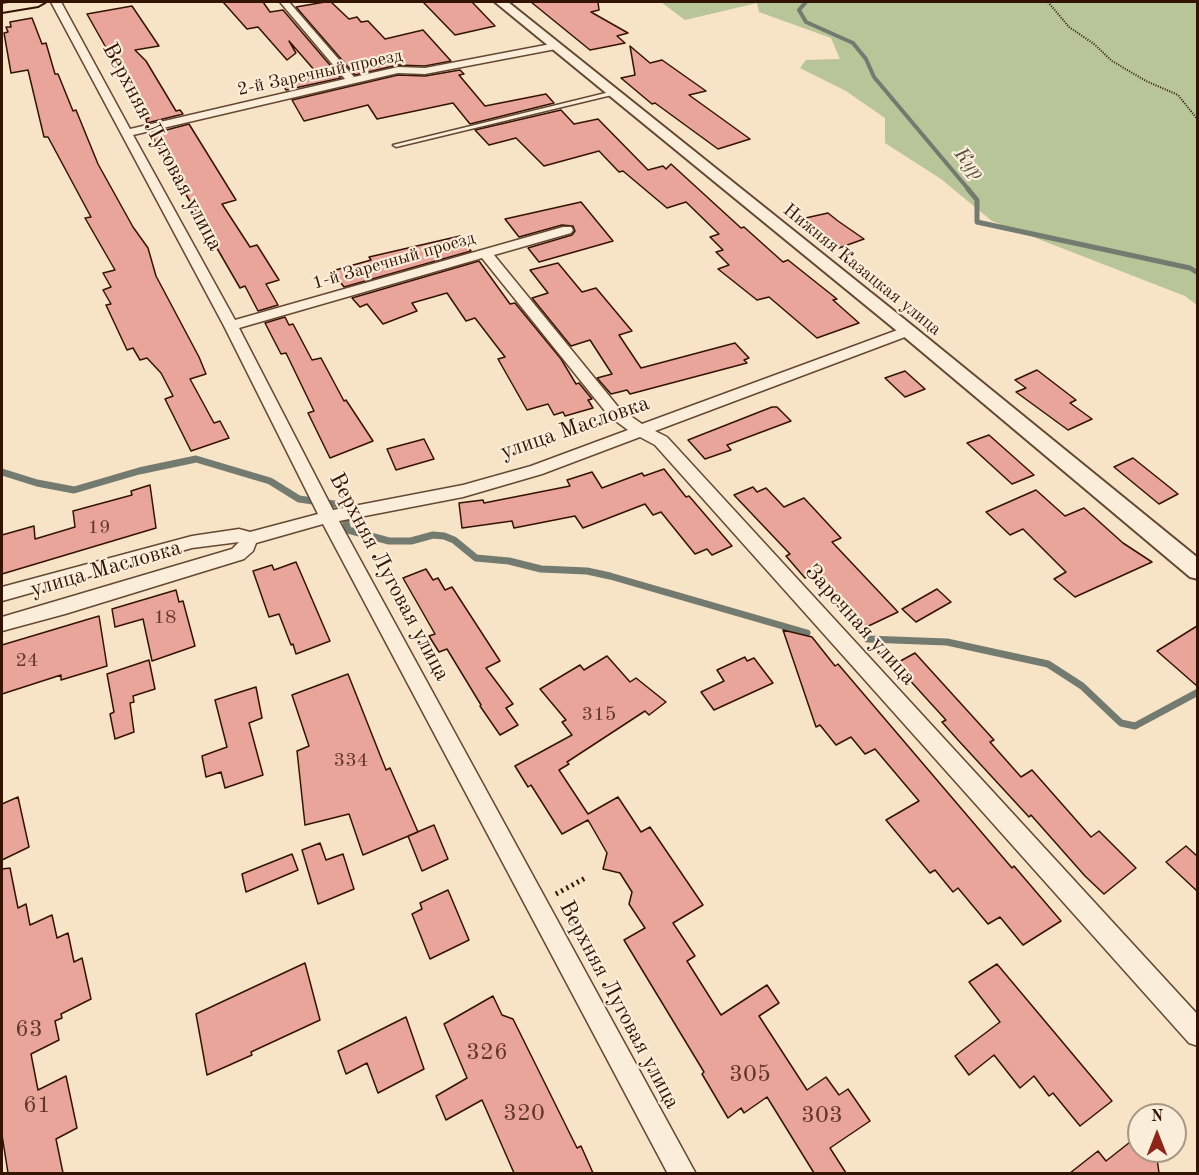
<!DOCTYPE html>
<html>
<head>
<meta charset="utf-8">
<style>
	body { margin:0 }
	#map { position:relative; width:1199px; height:1175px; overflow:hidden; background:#f7e3c5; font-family:"Old Standard TT",serif }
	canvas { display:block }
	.frame { position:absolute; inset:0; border:3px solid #331404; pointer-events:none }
	.north { position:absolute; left:1127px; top:1103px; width:60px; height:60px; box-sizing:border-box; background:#faedd9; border:2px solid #aa9684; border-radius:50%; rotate:0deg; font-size:16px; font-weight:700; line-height:24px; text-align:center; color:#331404 }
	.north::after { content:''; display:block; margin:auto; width:21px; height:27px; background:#8f2418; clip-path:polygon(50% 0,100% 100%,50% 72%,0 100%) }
</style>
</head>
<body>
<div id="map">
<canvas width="1199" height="1175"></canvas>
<div class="frame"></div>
<div class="north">N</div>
</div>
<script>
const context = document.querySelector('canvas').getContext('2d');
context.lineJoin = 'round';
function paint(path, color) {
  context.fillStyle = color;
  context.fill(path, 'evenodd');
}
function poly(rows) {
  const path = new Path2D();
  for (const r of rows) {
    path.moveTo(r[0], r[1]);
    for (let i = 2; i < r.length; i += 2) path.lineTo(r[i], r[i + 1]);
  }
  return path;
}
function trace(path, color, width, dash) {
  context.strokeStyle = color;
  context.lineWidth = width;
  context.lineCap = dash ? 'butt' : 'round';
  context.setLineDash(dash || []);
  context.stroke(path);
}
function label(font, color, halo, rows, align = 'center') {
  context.font = font + ' "Old Standard TT",serif';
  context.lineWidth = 4.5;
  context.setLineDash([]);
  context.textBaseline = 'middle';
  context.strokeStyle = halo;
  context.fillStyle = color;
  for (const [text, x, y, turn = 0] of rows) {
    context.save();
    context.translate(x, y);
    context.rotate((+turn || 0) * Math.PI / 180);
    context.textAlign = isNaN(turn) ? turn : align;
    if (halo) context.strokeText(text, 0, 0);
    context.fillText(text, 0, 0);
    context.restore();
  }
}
paint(poly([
	[661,2,1197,2,1197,305,1185,296,992,221,941,179,885,143,885,118,846,91,800,68,806,60,840,59,831,38,759,12,757,3,685,20]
]), '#b7c598');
trace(poly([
	[806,2,799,10,806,22,853,43,866,59,874,77,969,190]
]), '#737a6f', 4);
trace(poly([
	[968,189,977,200,977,222,1190,268,1198,273]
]), '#737a6f', 5);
trace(poly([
	[2,472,37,483,74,490,139,471,196,459,270,481,299,499,341,505,348,530,389,541,411,541,433,535,444,536,454,540,476,558,509,561,541,569,587,571,610,576,807,633],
	[867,639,947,642,1048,664,1082,686,1121,723,1135,726,1198,692]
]), '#737a6f', 7);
const building = poly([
	[223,2,263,2,270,12,283,10,341,78,286,90,282,83,306,78,303,75,316,72,289,41,296,53,287,60,258,27,247,29,223,2],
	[325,2,331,2,349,19,357,17,361,22,368,21,385,39,423,30,451,61,425,66,398,65,355,75,296,7,325,2],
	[423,2,472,2,495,26,455,35,423,2],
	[531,2,598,2,599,10,591,12,628,33,617,36,625,43,590,50,531,2],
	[132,6,159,46,135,50,146,61,176,111,180,110,183,114,147,123,146,119,149,118,134,89,109,53,87,14,132,6],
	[32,18,42,44,46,43,55,74,58,74,73,111,76,110,98,164,133,227,148,248,156,276,199,357,206,374,190,379,214,423,220,421,229,438,191,451,165,399,173,396,161,373,147,358,140,360,133,348,127,350,106,305,111,304,103,290,111,287,103,273,115,270,85,218,91,217,48,137,44,137,28,70,11,73,4,33,8,32,6,27,11,27,10,22,32,18],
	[630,46,650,63,662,60,706,91,689,95,750,139,718,149,655,103,652,104,621,78,635,75,630,46],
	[460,70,464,74,459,75,485,106,546,94,554,103,470,124,453,103,377,119,368,105,304,121,292,100,398,75,425,76,460,70],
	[561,110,574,124,598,119,648,170,663,166,666,169,671,164,741,228,744,227,783,262,788,260,837,299,833,300,859,323,817,338,769,297,757,300,718,269,729,265,716,252,723,250,710,237,719,234,686,202,667,208,623,171,619,172,599,151,544,166,516,138,489,145,475,130,561,110],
	[189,124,236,200,222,204,250,247,257,245,279,280,266,284,278,305,258,311,245,286,240,288,151,134,189,124],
	[581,202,613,241,539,262,528,248,572,235,575,231,573,226,562,225,519,237,505,219,581,202],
	[828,213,838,221,864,239,839,248,801,219,828,213],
	[460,236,471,251,344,287,332,271,371,260,369,257,460,236],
	[479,261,510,304,515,303,561,359,576,384,579,383,592,399,588,400,593,408,565,416,563,412,554,415,548,404,527,410,498,359,505,357,475,318,466,321,447,293,412,303,417,311,383,324,367,304,360,307,352,298,479,261],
	[558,263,582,292,596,288,632,331,619,335,641,368,735,343,749,358,744,360,747,363,630,394,627,390,611,394,597,378,612,374,590,340,571,346,532,298,548,293,530,270,558,263],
	[285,317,289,325,293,324,312,360,321,358,344,401,346,400,373,441,330,458,308,413,314,411,286,353,281,354,265,323,285,317],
	[1037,370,1076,400,1070,403,1092,419,1068,430,1016,392,1026,388,1015,380,1037,370],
	[905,371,925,389,905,397,885,378,905,371],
	[772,407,777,407,791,421,727,445,731,450,705,459,688,440,772,407],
	[989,435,1034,475,1012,484,967,443,989,435],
	[424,439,434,459,396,470,387,449,424,439],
	[1133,458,1178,494,1159,504,1114,467,1133,458],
	[664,469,686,497,689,496,732,546,712,555,707,549,695,554,661,512,653,515,645,504,583,528,575,516,514,528,512,521,462,528,459,503,483,500,484,503,570,486,567,480,592,472,602,488,642,473,644,476,664,469],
	[150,485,156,528,2,574,2,535,34,526,35,539,75,527,73,511,132,495,131,491,150,485],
	[753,487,757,492,766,488,784,507,804,498,841,538,832,542,898,612,860,630,810,576,805,578,786,556,790,554,734,495,753,487],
	[1036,490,1065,516,1084,508,1123,543,1152,562,1075,597,1054,579,1066,572,1023,529,1010,535,986,512,1036,490],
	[296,562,330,641,296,654,293,644,291,645,279,614,269,617,253,571,272,565,274,570,296,562],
	[426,569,433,580,438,578,445,590,452,587,500,661,486,668,513,704,506,708,518,725,500,735,480,706,481,705,447,649,439,652,429,636,435,634,403,578,426,569],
	[937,589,951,602,916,622,902,609,937,589],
	[176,590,179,602,183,601,195,646,152,661,143,619,115,627,112,609,176,590],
	[99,616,107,666,61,680,61,675,2,694,2,645,99,616],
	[1197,626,1197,686,1157,651,1197,626],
	[783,630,812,637,835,666,838,664,1012,868,1014,866,1061,921,1023,945,1000,917,988,924,958,888,953,892,935,870,930,873,886,820,919,801,875,749,865,754,851,737,836,745,820,725,816,727,783,630],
	[915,653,994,740,990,742,1021,777,1032,770,1091,837,1099,831,1136,868,1104,894,1085,876,1031,815,1029,817,958,740,942,722,946,720,895,664,915,653],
	[607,656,630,682,636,678,666,702,649,715,645,711,567,762,569,764,559,770,588,814,618,797,641,832,650,827,703,905,673,923,695,956,687,961,721,1015,767,985,779,1003,759,1016,807,1090,826,1077,839,1095,848,1089,870,1121,830,1148,846,1173,814,1173,767,1097,744,1113,741,1108,728,1118,702,1074,704,1072,624,940,645,928,629,904,632,892,620,873,603,869,607,853,588,820,562,834,531,785,528,787,515,766,572,735,562,722,566,720,540,689,580,665,584,670,607,656],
	[745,657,747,661,754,658,773,683,714,710,701,692,724,681,717,670,745,657],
	[149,660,155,689,133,696,134,702,130,703,134,732,115,739,110,714,114,712,107,674,149,660],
	[348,674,386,770,390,768,418,832,363,855,349,814,305,825,297,751,309,746,292,695,348,674],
	[256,687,262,718,249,723,263,775,225,788,221,772,206,777,202,756,227,747,215,700,256,687],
	[18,797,29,847,2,860,2,804,18,797],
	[434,825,448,859,422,871,408,836,434,825],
	[320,843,326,860,343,854,354,889,318,904,302,850,320,843],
	[1186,846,1197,856,1197,891,1166,862,1186,846],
	[292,854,298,870,246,892,242,874,292,854],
	[10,868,18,908,26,904,30,925,52,915,57,938,68,933,74,962,82,958,91,999,61,1014,62,1018,55,1021,59,1040,31,1054,38,1090,66,1076,77,1128,56,1139,63,1173,8,1173,2,1135,2,869,10,868],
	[448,890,469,940,430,959,412,914,422,909,420,903,448,890],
	[305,963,320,1020,251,1052,252,1055,207,1075,196,1014,305,963],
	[997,964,1112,1101,1080,1126,1053,1093,1049,1096,1034,1076,1020,1088,994,1055,969,1075,955,1056,1000,1022,969,982,997,964],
	[493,996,502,1015,513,1019,577,1148,581,1146,593,1173,514,1173,482,1100,446,1120,436,1096,467,1078,444,1024,493,996],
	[406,1017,424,1069,378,1093,367,1063,346,1074,338,1051,406,1017],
	[1139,1135,1139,1151,1156,1151,1159,1173,1070,1173,1098,1151,1106,1161,1139,1135]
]);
paint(building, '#eaa59a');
trace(building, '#331404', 1.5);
const service = poly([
	[614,91,616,92,616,94,396,147,393,145,614,91]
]);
const minor = poly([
	[51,2,61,2,130,129,345,79,280,2,289,2,354,77,398,67,425,68,556,43,561,46,556,49,425,74,398,73,133,135,235,320,563,227,571,227,573,230,571,233,494,255,619,408,642,424,903,328,913,328,915,331,913,334,655,431,667,437,1198,1015,1198,1046,1189,1043,655,445,640,437,542,474,463,497,339,521,696,1174,668,1174,323,524,256,543,253,551,244,559,65,614,2,631,2,617,232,549,239,542,192,548,2,601,2,587,192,536,239,529,250,532,318,514,224,326,51,2],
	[482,258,609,416,628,430,531,466,463,485,333,510,239,328,482,258]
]);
const tertiary = poly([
	[495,2,508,2,914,327,1198,558,1198,579,1190,577,902,335,495,2]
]);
const primary = poly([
	[14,2,45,2,38,6,2,12,2,4,14,2]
]);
trace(service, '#644834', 3);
trace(minor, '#644834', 3);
trace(tertiary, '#644834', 4);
trace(primary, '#331404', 4);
trace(poly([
	[1048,2,1069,27,1094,44,1112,61,1146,81,1178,95,1198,120]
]), '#331404', 2, [1, 1.5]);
trace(poly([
	[556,894,587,877]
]), '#331404', 5, [2, 4]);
paint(service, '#faedd9');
paint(minor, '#faedd9');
paint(tertiary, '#faedd9');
paint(primary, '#f7e3c5');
label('18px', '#331404', '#faedd9', [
	["2-й Заречный проезд",320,73,-12],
	["1-й Заречный проезд",394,261,-16],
	["Нижняя Казацкая улица",862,270,39]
]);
label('italic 20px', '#585043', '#faedd9', [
	["Кур",969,164,50]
]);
label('20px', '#61382a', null, [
	["19",99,528],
	["18",165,618],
	["24",27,661],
	["315",599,715],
	["334",351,761]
]);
label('22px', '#331404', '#faedd9', [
	["Верхняя Луговая улица",162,147,62],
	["улица Масловка",575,428,-19],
	["улица Масловка",106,569,-16],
	["Верхняя Луговая улица",389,577,62],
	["Заречная улица",860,625,48],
	["Верхняя Луговая улица",619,1005,62]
]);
label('24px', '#61382a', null, [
	["63",29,1030],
	["326",487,1053],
	["305",750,1075],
	["61",37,1106],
	["320",524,1114],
	["303",822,1116]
]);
</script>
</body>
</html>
